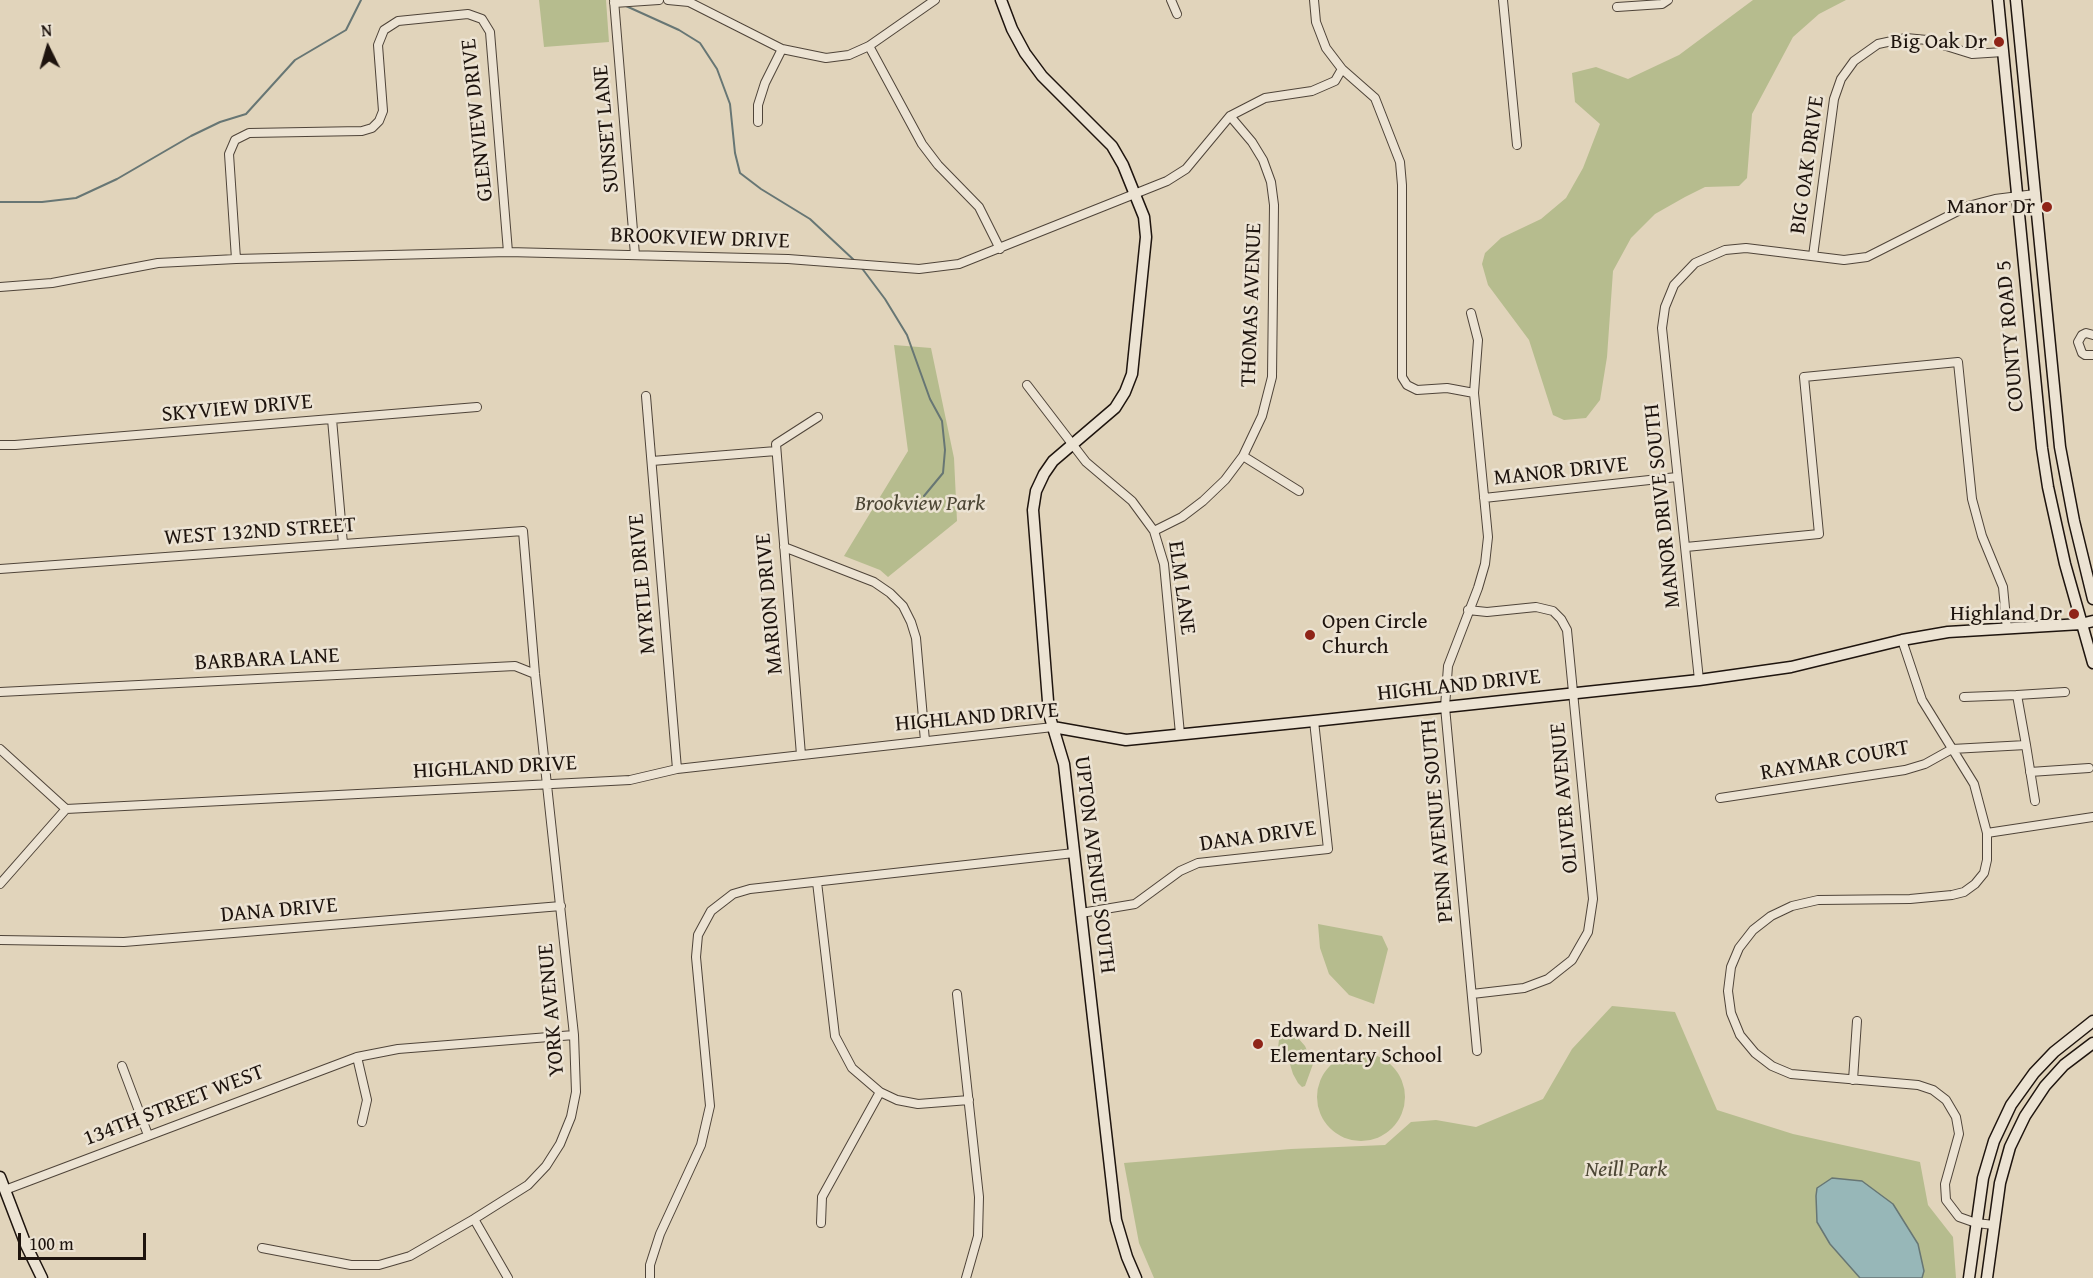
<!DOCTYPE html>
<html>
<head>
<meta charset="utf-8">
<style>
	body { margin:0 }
	#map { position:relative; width:2093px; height:1278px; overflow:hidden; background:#e1d4bb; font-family:"Gentium Book Plus",serif }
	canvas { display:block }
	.north { position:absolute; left:18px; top:18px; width:60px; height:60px; -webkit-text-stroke:4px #ece3d3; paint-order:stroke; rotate:355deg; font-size:16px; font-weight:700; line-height:24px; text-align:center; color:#1e140e }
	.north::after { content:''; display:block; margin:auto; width:21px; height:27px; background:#1e140e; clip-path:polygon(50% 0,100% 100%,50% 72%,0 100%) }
	.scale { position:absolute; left:18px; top:1233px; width:128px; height:27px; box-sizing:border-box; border:3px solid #1e140e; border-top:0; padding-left:8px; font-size:18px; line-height:21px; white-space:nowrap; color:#1e140e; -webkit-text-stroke:4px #ece3d3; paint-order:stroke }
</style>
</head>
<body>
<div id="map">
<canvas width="2093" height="1278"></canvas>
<div class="north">N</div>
<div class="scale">100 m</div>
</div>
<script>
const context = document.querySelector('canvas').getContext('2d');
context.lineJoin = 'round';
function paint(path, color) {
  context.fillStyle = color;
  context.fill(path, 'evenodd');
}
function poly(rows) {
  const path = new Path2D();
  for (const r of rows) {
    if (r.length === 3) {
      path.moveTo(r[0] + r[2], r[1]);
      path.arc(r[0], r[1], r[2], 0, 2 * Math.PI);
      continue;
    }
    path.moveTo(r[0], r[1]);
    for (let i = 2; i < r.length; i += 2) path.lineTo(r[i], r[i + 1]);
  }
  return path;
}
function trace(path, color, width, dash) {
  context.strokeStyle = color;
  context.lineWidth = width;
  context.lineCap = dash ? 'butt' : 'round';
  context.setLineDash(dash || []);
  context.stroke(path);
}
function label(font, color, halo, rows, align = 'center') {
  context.font = font + ' "Gentium Book Plus",serif';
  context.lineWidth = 5;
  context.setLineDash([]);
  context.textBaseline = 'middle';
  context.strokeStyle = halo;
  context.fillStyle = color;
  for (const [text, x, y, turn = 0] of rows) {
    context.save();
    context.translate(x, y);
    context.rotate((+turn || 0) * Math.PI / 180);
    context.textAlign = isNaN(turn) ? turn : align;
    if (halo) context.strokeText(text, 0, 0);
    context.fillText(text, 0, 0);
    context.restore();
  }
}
paint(poly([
	[539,0,606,0,609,42,544,47],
	[1753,0,1846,0,1819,14,1793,37,1752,114,1747,178,1739,186,1705,187,1685,197,1655,214,1631,238,1613,271,1607,357,1600,400,1586,418,1564,420,1553,415,1529,340,1488,285,1482,264,1485,253,1501,238,1541,219,1566,198,1583,168,1600,124,1575,102,1572,73,1596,67,1628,79,1679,55],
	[894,345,931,348,954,458,957,521,888,577,880,570,844,556,908,451],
	[1318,924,1382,936,1388,949,1374,1004,1349,995,1329,974,1320,948],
	[1612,1006,1675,1012,1717,1110,1793,1134,1920,1162,1928,1205,1953,1237,1956,1278,1154,1278,1139,1243,1124,1163,1291,1149,1385,1145,1411,1122,1436,1120,1476,1127,1543,1099,1572,1049],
	[1292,1031,1305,1046,1313,1064,1305,1086,1302,1087,1298,1083,1293,1074,1289,1061,1278,1060,1277,1056,1279,1040],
	[1361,1097,44]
]), '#b6bc8e');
const water = poly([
	[1832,1178,1862,1181,1893,1204,1918,1244,1924,1271,1922,1278,1860,1278,1830,1244,1817,1222,1816,1196,1817,1188,1832,1178]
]);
paint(water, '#97b7b8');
trace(water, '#677674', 1.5);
trace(poly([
	[626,6,679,30,700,43,717,69,730,104,735,153,740,173,761,189,810,219,855,261],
	[0,202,42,202,76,198,117,179,191,136,220,122,246,114,295,60,346,30,361,0],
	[861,267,885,299,907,335,930,399,942,421,945,450,943,473,924,496]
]), '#677674', 2);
const street = poly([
	[614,0,635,255],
	[668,0,689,2,782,49,826,58,849,55,869,46,935,0],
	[1171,0,1177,14],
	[1314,0,1316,22,1326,48,1342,69,1375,98,1400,162,1402,185,1402,377,1407,385,1417,390,1447,388,1474,393,1488,537,1485,564,1478,588,1448,666,1445,707,1477,1051],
	[1503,0,1517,145],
	[614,3,659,0],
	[1617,7,1662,4,1668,0],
	[869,46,922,144,938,165,979,207,1000,249],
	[758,122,758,105,765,83,782,49],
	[1813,256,1834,99,1841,79,1854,61,1878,44,1906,38,1927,40,1972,54,2003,52],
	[236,259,229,154,235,140,249,133,362,131,372,128,379,121,383,111,378,45,384,30,398,21,468,14,482,19,490,32,508,252],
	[0,287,52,283,158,263,236,259,508,252,788,259,919,269,959,264,1167,181,1186,169,1230,116,1265,98,1312,91,1335,81,1342,69],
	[1471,313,1478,340,1474,393],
	[2093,335,2086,333,2082,335,2078,342,2082,353,2085,355,2093,355],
	[1027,385,1086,462,1132,501,1154,531,1164,564,1180,734],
	[646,396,677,769],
	[332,419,343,544],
	[0,445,15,445,477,407],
	[1243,456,1299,491],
	[652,461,776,451],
	[1484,498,1677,477],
	[1154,531,1182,517,1203,501,1225,480,1243,456,1262,416,1272,377,1274,205,1271,182,1263,160,1252,142,1230,116],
	[784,547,874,582,890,593,903,606,911,622,916,638,925,741],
	[1686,547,1819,534,1804,377,1958,362,1972,499,1982,536,2003,587,2007,629],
	[0,569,523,531,535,674,574,1035,576,1092,571,1117,560,1144,546,1166,528,1185,474,1219,410,1256,379,1265,351,1265,262,1248],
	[1468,610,1487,612,1536,607,1553,611,1561,619,1567,630,1593,899,1588,932,1572,960,1548,979,1524,988,1472,994],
	[1902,640,1922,700,1974,784,1987,833,1987,860,1984,873,1975,884,1964,892,1952,895,1910,899,1818,900,1792,906,1771,916,1753,930,1739,948,1731,967,1728,991,1731,1013,1740,1035,1755,1053,1772,1066,1791,1074,1918,1085,1933,1090,1946,1100,1956,1117,1959,1134,1945,1184,1946,1200,1959,1217,1976,1223,1994,1225],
	[1699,680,1662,328,1665,307,1674,285,1695,263,1725,250,1746,248,1844,260,1867,257,1968,206,1995,199,2035,194],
	[0,692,515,666,535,674],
	[1964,697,2017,695],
	[2026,745,2017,695,2065,692],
	[0,749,66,809],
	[801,755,776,444,818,417],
	[2030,772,2089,768],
	[1720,798,1905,770,1925,764,1952,749,2026,745,2035,801],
	[1987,833,2093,817],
	[817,882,835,1036,852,1068,880,1092,897,1100,918,1104,969,1100],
	[0,884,66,809,630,780,677,769,1053,727],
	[1081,913,1135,904,1180,871,1198,863,1328,849,1314,721],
	[0,940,124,942,561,906],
	[957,994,979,1197,978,1236,966,1278],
	[357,1057,367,1100,362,1122],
	[122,1066,148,1135],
	[1853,1080,1857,1021],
	[5,1190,357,1057,398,1049,574,1035],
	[474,1219,508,1278],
	[821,1223,822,1197,880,1092],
	[650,1278,650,1265,660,1234,701,1145,710,1106,696,957,698,935,711,911,733,894,750,889,1074,853]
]);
const secondary = poly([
	[1001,0,1012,29,1025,53,1042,76,1112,146,1123,165,1144,217,1146,237,1132,374,1125,392,1115,408,1053,461,1044,474,1036,491,1033,510,1049,714,1064,764,1116,1220,1127,1257,1136,1278],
	[1998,0,2042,448,2048,487,2065,564,2093,663],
	[2016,0,2060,447,2074,521,2093,599],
	[1053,727,1126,740,1314,721,1699,680,1791,667,1902,640,1948,632,2081,624,2093,621],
	[0,1177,26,1245,42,1278],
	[1969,1278,1983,1178,1994,1141,2011,1105,2034,1073,2054,1052,2093,1021],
	[1987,1278,2000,1183,2010,1147,2025,1116,2045,1086,2064,1065,2093,1043]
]);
trace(street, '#4f4439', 10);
trace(secondary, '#1e140e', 13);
trace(street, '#ece3d3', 8);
trace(secondary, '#ece3d3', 10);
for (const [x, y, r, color] of [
	[1999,42,6,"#8f2418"],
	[2047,207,6,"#8f2418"],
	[2074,614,6,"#8f2418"],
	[1310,635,6,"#8f2418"],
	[1258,1044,6,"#8f2418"]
]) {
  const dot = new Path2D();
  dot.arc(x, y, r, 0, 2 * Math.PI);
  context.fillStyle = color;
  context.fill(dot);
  trace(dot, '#ece3d3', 2);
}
label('22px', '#1e140e', '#ece3d3', [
	["Big Oak Dr",1987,42],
	["Manor Dr",2035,207],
	["Highland Dr",2062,614],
	["Open Circle",1322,622,"left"],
	["Church",1322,647,"left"],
	["Edward D. Neill",1270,1031,"left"],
	["Elementary School",1270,1056,"left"]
], 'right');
label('22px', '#1e140e', '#ece3d3', [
	["GLENVIEW DRIVE",478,120,-96],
	["SUNSET LANE",607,129,-95],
	["BIG OAK DRIVE",1808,165,-82],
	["BROOKVIEW DRIVE",700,239,2],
	["THOMAS AVENUE",1252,305,-88],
	["COUNTY ROAD 5",2011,336,-95],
	["SKYVIEW DRIVE",237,409,-5],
	["MANOR DRIVE",1561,472,-6],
	["MANOR DRIVE SOUTH",1663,506,-96],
	["WEST 132ND STREET",260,532,-4],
	["MYRTLE DRIVE",643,584,-95],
	["ELM LANE",1181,588,82],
	["MARION DRIVE",770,604,-95],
	["BARBARA LANE",267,660,-3],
	["HIGHLAND DRIVE",1459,686,-6],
	["HIGHLAND DRIVE",977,718,-5],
	["RAYMAR COURT",1835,761,-10],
	["HIGHLAND DRIVE",495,768,-3],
	["OLIVER AVENUE",1565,798,-95],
	["PENN AVENUE SOUTH",1438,821,-95],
	["DANA DRIVE",1258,837,-8],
	["UPTON AVENUE SOUTH",1094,865,83],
	["DANA DRIVE",279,911,-5],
	["YORK AVENUE",552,1010,-95],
	["134TH STREET WEST",174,1106,-21]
]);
label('italic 22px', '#4c4634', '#ece3d3', [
	["Brookview Park",920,504],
	["Neill Park",1626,1170]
]);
</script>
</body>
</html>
